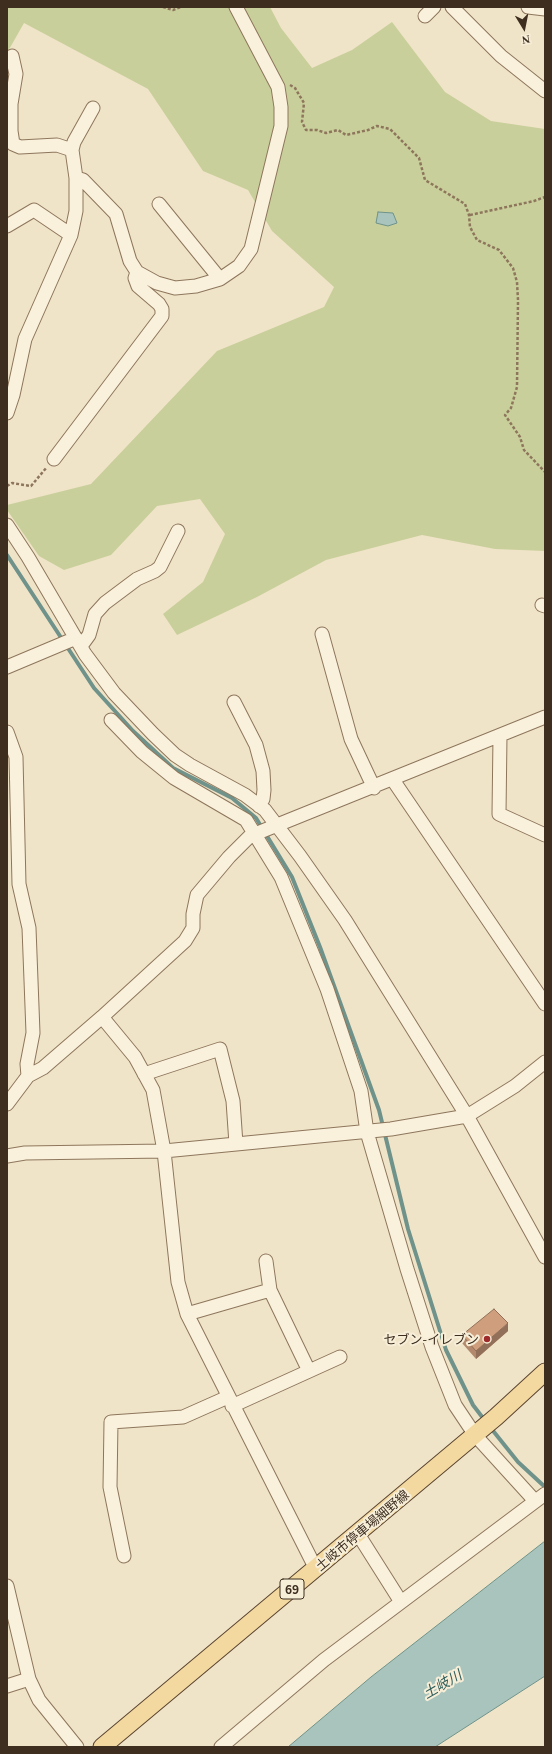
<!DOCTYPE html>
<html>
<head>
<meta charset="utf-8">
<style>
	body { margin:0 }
	#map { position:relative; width:552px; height:1754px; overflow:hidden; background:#f0e4c8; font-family:Georgia,serif }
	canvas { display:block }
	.frame { position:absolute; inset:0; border:8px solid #3d2e20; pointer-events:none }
	.north { position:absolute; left:504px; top:8px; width:40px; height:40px; -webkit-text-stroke:3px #f7eed8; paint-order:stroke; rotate:170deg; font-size:11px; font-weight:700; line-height:16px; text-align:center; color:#3d2e20 }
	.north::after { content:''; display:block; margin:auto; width:14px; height:18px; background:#3d2e20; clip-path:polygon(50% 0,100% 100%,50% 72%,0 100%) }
</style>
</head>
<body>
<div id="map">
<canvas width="552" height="1754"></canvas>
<div class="frame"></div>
<div class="north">N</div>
</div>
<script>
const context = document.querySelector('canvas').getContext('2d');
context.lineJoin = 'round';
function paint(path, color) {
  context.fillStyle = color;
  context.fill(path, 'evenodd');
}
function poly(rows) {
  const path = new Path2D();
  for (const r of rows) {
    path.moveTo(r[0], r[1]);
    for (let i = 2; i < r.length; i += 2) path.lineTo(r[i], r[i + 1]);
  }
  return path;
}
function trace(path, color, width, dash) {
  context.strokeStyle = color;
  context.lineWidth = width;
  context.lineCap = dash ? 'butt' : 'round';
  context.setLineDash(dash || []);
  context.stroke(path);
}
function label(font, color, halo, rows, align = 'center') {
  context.font = font + ' Georgia,"Noto Sans JP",serif';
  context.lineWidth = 4;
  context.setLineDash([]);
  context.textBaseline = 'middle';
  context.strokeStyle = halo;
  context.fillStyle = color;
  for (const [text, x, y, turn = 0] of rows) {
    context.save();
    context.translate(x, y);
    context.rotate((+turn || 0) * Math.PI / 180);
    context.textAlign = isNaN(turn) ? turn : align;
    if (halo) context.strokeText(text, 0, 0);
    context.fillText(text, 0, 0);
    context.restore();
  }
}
paint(poly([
	[7,7,270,7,281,28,312,68,352,50,392,22,445,92,491,121,545,129,545,551,495,549,422,535,326,560,257,597,177,635,163,614,203,582,225,534,200,499,157,506,111,555,64,570,39,556,7,510,7,505,91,484,217,351,324,307,334,287,272,231,248,190,203,171,148,89,24,23,7,53]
]), '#c9cf9b');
const water = poly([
	[378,212,393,213,397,223,388,226,376,223,378,212],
	[545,1541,545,1676,435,1747,288,1747,371,1677,545,1541]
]);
paint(water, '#a9c4bc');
trace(water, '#6f938a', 1);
trace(poly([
	[7,555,94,688,133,731,173,768,232,798,256,818,292,877,320,947,379,1110,408,1229,446,1350,473,1405,486,1422],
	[490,1427,518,1462,545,1487]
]), '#6f938a', 4);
const minor = poly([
	[452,7,501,56,545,91],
	[528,7,545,9],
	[425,16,434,7],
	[12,56,16,74,11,104,11,131,13,144,20,147,57,145,72,150],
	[76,178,72,150,74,142,93,108],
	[159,204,220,279],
	[7,226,34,210,71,235],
	[7,413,13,395,25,339,71,235,76,211,76,178,83,180,116,214,130,261,137,272,157,283,175,288,196,286,220,279,239,266,251,249,281,126,281,107,278,87,236,7],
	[54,459,162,316,162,309,159,304,138,286,135,278,137,272],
	[7,525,28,557,85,654,114,693,153,734,175,755,190,765,245,795,265,810,300,856,345,920,467,1116,545,1257],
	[542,605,545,606],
	[322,634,351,739,374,788],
	[81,646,89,635,95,614,105,603,137,579,155,571,160,567,178,531],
	[7,667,76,638],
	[234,702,256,745,263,771,264,790,263,799,259,806],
	[111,720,142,752,174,778,246,820,281,877,327,989,361,1091,367,1132,407,1269,432,1347,455,1405,475,1435,535,1501],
	[7,732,16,757,19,884,29,928,33,1033,27,1064,28,1076],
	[500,736,499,814,545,835],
	[393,780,545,1004],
	[102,1017,135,1057,153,1090,164,1151,178,1282,187,1314,316,1569],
	[144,1074,220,1049,233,1101,236,1144],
	[7,1104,28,1076,43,1068,102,1017,185,941,193,928,193,914,197,895,229,857,250,836,545,717],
	[7,1156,25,1153,164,1151,391,1129,467,1116,515,1086,545,1062],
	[266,1261,270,1290,309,1371],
	[187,1314,270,1290],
	[232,1406,340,1357],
	[358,1534,401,1602],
	[124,1556,110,1487,111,1422,183,1417,228,1397],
	[7,1586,29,1679,39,1700,77,1747],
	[7,1686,29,1679],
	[221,1747,324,1660,545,1494]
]);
const major = poly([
	[102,1747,496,1417,545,1372]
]);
trace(minor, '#8d765c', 15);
trace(major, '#5b4430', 19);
trace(poly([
	[163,7,173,10,181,7],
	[290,85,295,88,304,103,302,122,306,130,317,130,326,133,338,130,346,135,368,130,377,126,390,129,419,158,425,180,465,204,469,215,470,227,477,240,499,250,513,268,517,282,518,300,517,387,511,408,505,415,520,437,524,450,545,472],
	[470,215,534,201,545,197],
	[7,486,12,483,31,486,47,467]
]), '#8d765c', 2.5, [3, 2]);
trace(minor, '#faf1dc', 13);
trace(major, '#f3d9a0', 17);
paint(poly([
	[508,1331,476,1359,462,1343,462,1335]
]), '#b2896c');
paint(poly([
	[508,1323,508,1331,476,1359,476,1351]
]), '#916f58');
const building = poly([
	[494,1309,508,1323,476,1351,462,1335,494,1309]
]);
paint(building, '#cf9f7d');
trace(building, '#916f58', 1);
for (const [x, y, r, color] of [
	[487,1339,4,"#9e2a2b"]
]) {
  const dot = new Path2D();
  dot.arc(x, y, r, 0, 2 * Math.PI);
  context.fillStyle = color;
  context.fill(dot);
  trace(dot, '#f7eed8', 1.5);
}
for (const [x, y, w] of [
	[292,1589,24]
]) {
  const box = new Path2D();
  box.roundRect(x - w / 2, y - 10, w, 20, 3);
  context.fillStyle = '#f7eed8';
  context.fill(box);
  trace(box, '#3d2e20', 1);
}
label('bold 12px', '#3d2e20', null, [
	["69",292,1589]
]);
label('13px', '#3d2e20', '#f7eed8', [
	["セブン-イレブン",479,1339]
], 'right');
label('13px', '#3d2e20', '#f7eed8', [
	["土岐市停車場細野線",362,1530,-40]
]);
label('italic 14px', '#2f5d5a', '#f7eed8', [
	["土岐川",442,1684,-30]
]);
</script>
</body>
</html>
